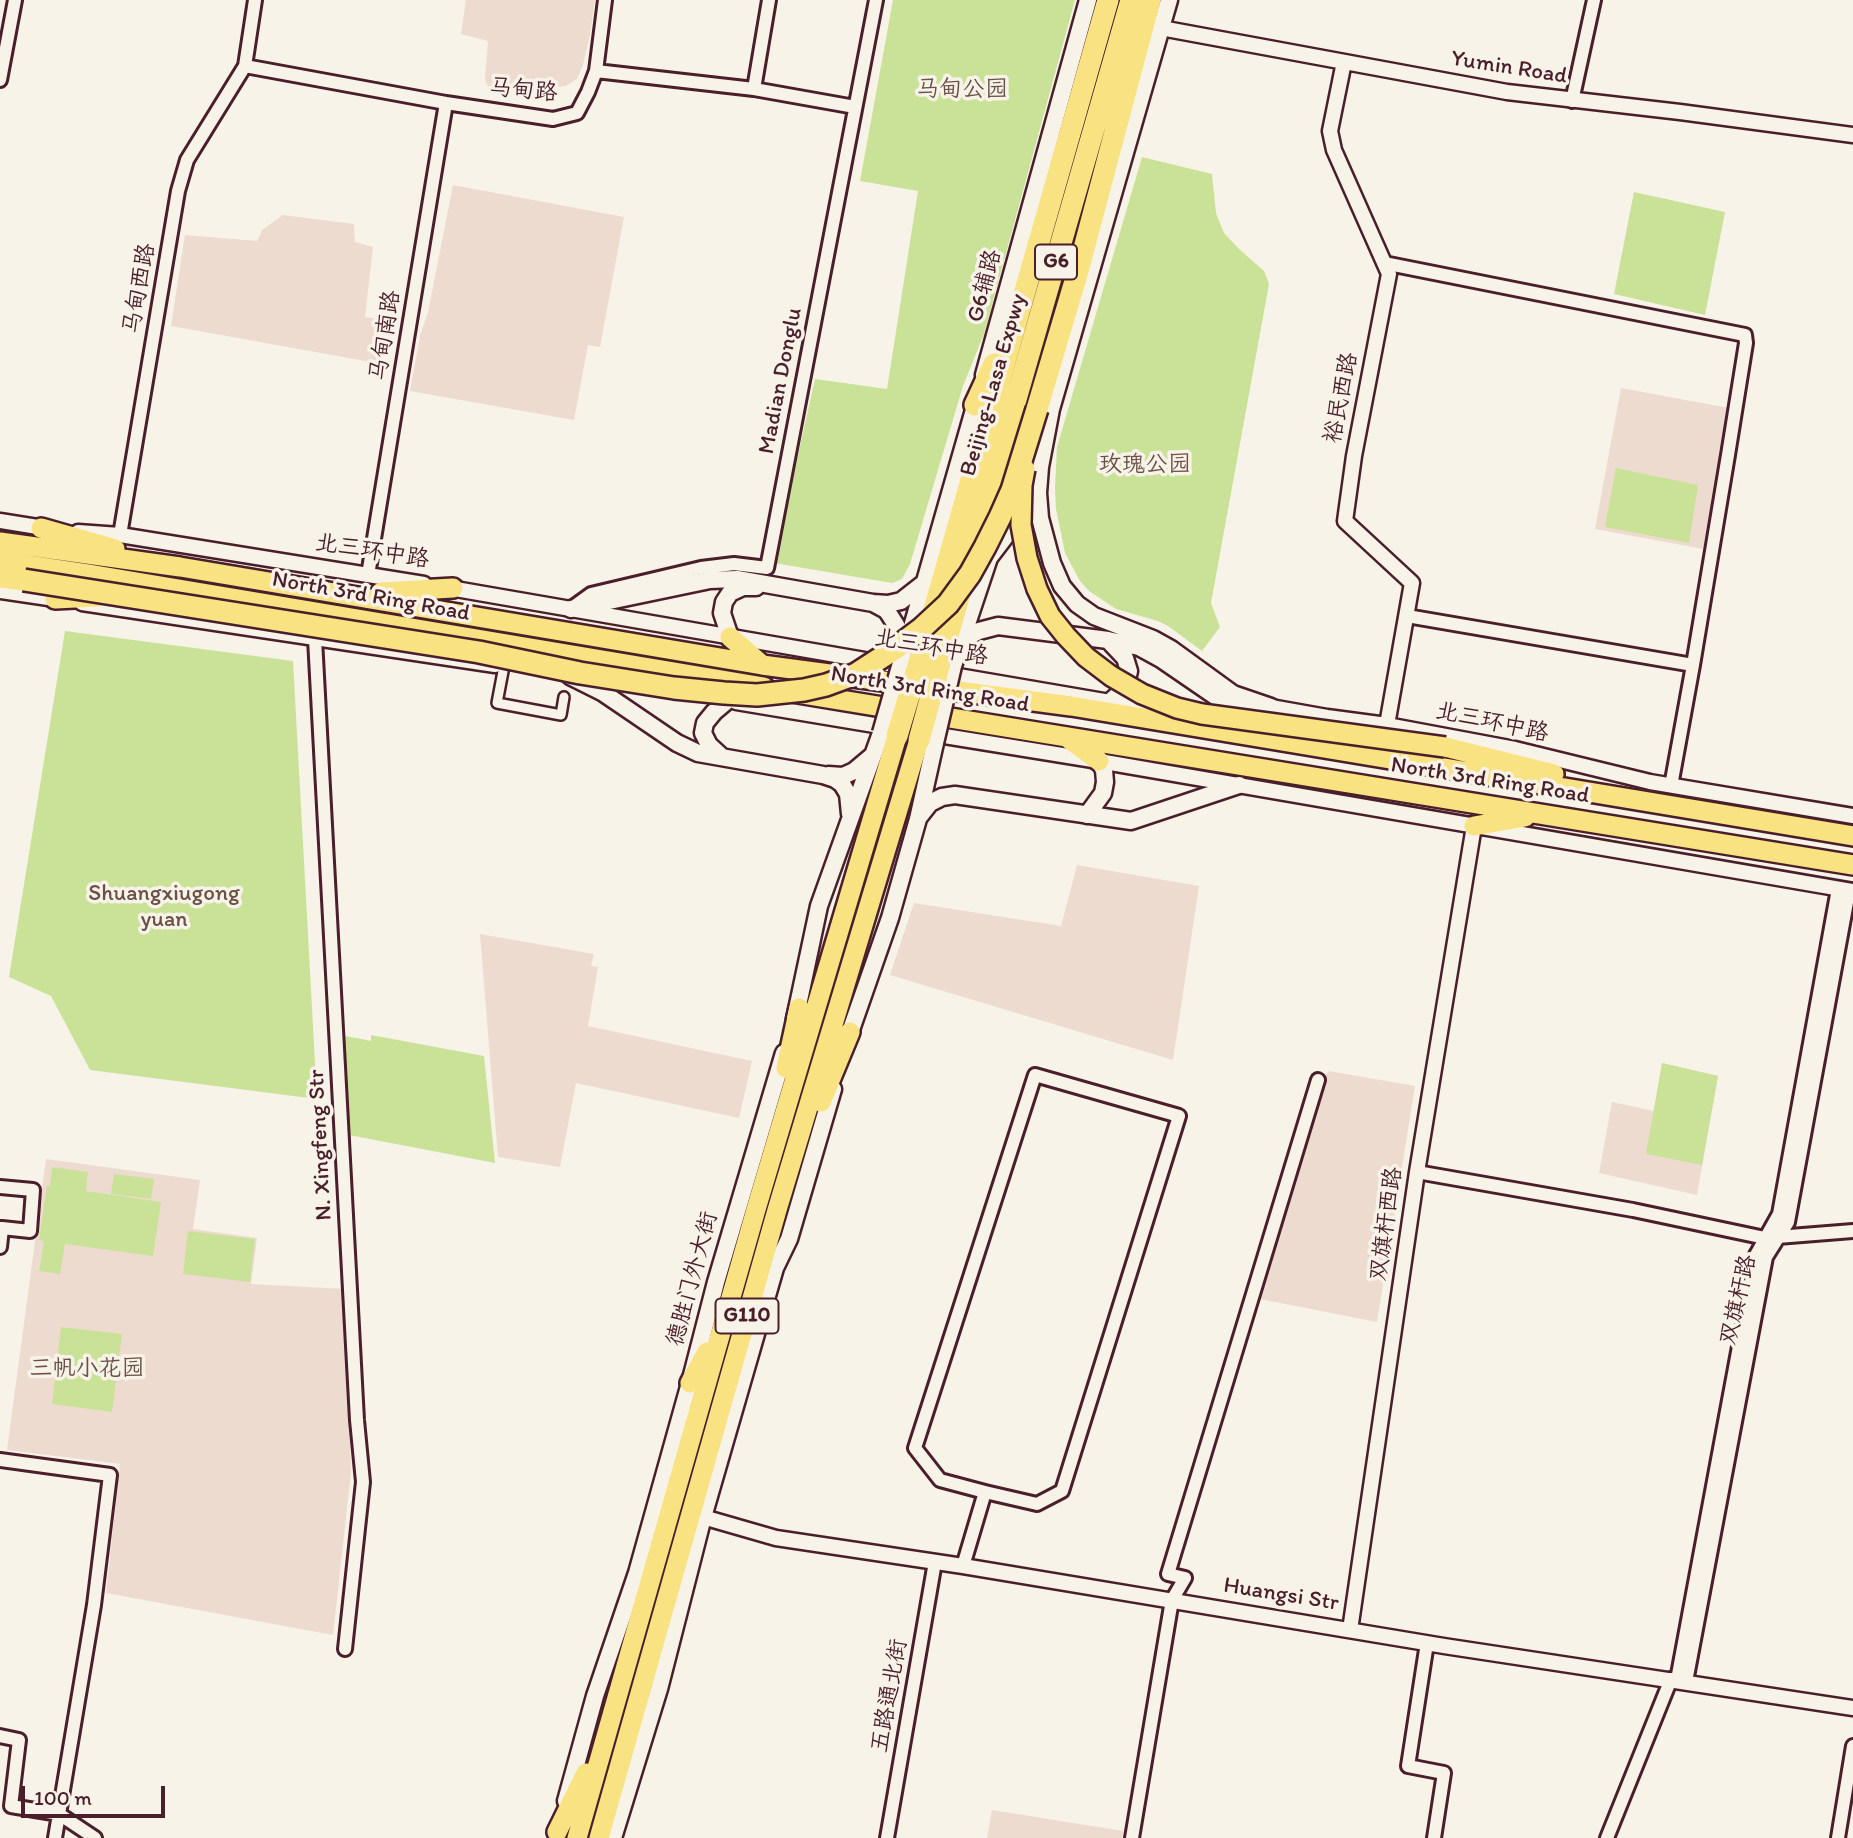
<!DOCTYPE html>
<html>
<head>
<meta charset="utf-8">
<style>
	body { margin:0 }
	#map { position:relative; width:1853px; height:1838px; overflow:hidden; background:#f7f3e8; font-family:Itim,sans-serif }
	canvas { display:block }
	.scale { position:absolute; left:21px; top:1786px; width:144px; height:32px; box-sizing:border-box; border:4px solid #4a1f2b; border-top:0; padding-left:9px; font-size:21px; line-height:24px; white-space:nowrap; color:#4a1f2b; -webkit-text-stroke:5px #f7f3e8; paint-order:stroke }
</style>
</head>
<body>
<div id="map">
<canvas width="1853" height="1838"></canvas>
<div class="scale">100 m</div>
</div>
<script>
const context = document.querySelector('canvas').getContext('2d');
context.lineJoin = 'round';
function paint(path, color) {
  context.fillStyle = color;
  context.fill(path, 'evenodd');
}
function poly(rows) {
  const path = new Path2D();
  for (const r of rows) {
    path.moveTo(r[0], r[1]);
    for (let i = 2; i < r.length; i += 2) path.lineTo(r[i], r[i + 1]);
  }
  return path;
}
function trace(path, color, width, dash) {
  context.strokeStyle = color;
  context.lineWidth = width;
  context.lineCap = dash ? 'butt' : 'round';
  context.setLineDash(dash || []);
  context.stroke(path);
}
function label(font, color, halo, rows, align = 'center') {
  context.font = font + ' Itim,"LXGW WenKai TC",sans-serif';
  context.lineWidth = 7;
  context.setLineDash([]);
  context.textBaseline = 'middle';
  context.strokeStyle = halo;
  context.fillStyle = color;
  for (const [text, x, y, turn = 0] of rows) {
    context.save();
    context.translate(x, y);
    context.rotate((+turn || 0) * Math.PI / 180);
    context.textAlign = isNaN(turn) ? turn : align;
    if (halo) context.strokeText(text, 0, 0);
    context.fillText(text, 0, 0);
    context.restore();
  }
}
paint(poly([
	[466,0,595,0,590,35,583,65,577,79,566,86,530,91,494,91,487,85,485,78,488,41,461,34],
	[453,185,624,217,600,347,588,345,574,420,410,391,420,336,428,312],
	[283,215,354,224,355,242,373,247,365,317,390,321,382,364,171,326,185,235,257,241,262,230],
	[1621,388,1729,408,1703,549,1595,529],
	[1077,865,1199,886,1173,1060,890,975,914,903,1061,926],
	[480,934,594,954,591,966,598,967,588,1026,752,1061,739,1118,576,1083,560,1167,498,1157],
	[1662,1063,1718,1076,1697,1195,1599,1173,1612,1102,1654,1111],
	[1329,1071,1415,1086,1377,1322,1260,1299,1323,1078],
	[46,1159,200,1180,193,1229,257,1238,251,1284,345,1289,351,1473,333,1635,106,1593,120,1464,7,1450],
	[992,1810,1123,1831,1122,1838,987,1838]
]), '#eedbcf');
paint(poly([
	[893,0,1075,0,984,334,963,386,910,564,902,579,892,583,774,563,815,379,887,389,918,191,860,181],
	[1142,157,1212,174,1216,213,1224,233,1239,249,1264,271,1269,284,1211,603,1220,627,1202,651,1168,626,1158,621,1116,609,1089,591,1080,581,1065,553,1056,509,1055,487,1057,447],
	[1634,192,1725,212,1705,315,1614,294],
	[1616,468,1698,485,1689,543,1605,527],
	[65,631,293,661,317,1099,90,1070,51,996,9,977],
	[341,1035,371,1041,371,1035,484,1056,495,1163,349,1135],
	[1662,1063,1718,1076,1702,1165,1646,1154],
	[52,1167,88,1172,86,1191,161,1202,153,1256,65,1244,60,1274,39,1271,44,1241,39,1240,47,1186,50,1186],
	[114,1174,154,1179,151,1199,111,1194],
	[188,1231,255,1239,250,1282,183,1274],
	[61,1327,122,1334,112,1412,52,1404]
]), '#cae298');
const pedestrian = poly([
	[504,666,497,703,561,715,564,697]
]);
const minor = poly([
	[245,66,446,103,553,119,577,113,588,92,596,71,754,89,855,107],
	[596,71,605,0],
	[0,80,15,0],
	[754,89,769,0],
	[1572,101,1594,0],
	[1384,263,1745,335,1746,343,1728,455,1693,665,1671,786],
	[120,535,178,191,187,160,245,66,255,0],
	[368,575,446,103],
	[573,607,591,594,701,568,734,564,767,568,876,0],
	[1407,616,1693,665],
	[315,639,357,1420,363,1482,345,1649],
	[1417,1172,1633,1210,1765,1238,1853,1231],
	[0,1187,33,1190,30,1231,2,1228],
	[0,1228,2,1228,0,1247],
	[0,1460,110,1475,94,1605,59,1814,95,1838],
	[963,1566,985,1492,1037,1504,1062,1491,1179,1116,1035,1075,915,1448,940,1480,985,1492],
	[1427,1643,1408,1766,1444,1773,1434,1838],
	[1677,1680,1756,1255,1779,1214,1838,889],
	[1686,1682,1766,1257,1788,1222,1849,891],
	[0,1736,19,1740,11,1806,59,1814,55,1838],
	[887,1838,935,1562],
	[1132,1838,1172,1600,1185,1578,1168,1574,1318,1080],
	[1607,1838,1671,1679],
	[1838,1838,1853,1746]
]);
const tertiary = poly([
	[1161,28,1507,92,1680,112,1853,135],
	[1344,62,1330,131,1334,150,1389,274,1354,456,1345,521,1412,583,1387,725],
	[0,521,50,529],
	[78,532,120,535,424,584],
	[444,587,911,668],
	[0,591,62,600],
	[82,603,495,665],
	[941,673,1110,702,1156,704],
	[736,702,892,728],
	[1222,706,1271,707,1327,717,1387,725,1515,749,1650,782,1853,816],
	[926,733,1099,761,1853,891],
	[703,1517,776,1538,963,1566,1444,1646,1853,1708],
	[1350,1630,1417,1172,1474,826]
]);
const secondary = poly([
	[1169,0,1051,409,1040,467,1038,493,1040,518,1052,563,1062,586,1077,604,1094,616,1153,639,1171,649,1233,694,1271,707],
	[984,375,1088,0],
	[873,603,886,610,889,614,896,625,905,648],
	[571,609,710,580,737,579,873,603,888,604,901,601,924,583],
	[730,637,722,613,724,602,730,593,743,587,756,587],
	[1108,640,1125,658,1129,671,1127,680,1122,691,1110,702],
	[908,641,978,396],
	[960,641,979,631,998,626,1108,640,1139,647,1161,659,1231,707],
	[953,666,989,558,1024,512],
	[570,676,602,692,677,743,698,753,823,775,835,779,842,784,848,794,850,814],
	[721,756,709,745,703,733,705,723,714,712,727,701],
	[828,775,843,776,854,771,873,755],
	[1087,815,1103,793,1105,782,1104,770,1099,761],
	[919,817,930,803,942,797,955,795,1131,821,1239,785],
	[795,1019,819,906,881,733],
	[846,1044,890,918,918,819,935,743],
	[566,1801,595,1696,637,1573,690,1383,716,1282,784,1053],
	[613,1838,659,1689,703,1517,775,1268,789,1239,833,1089]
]);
const trunk = poly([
	[41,528,115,549],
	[0,542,180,567,762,665,1071,706,1853,836],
	[0,561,88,574,764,687],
	[381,592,453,588],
	[55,599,96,597],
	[730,637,761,664],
	[797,693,1853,865],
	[1069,739,1099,761],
	[1445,747,1554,774],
	[1474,826,1525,817],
	[786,1068,799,1008],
	[821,1102,850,1032],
	[690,1383,707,1352],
	[557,1832,586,1773],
	[577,1838,757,1206,897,736],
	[599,1838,777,1210,919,740]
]);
const motorway = poly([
	[975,405,994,364],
	[1037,409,1078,271,1150,0],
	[0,577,24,580],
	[920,659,1108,0],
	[940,663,1131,0]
]);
trace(pedestrian, '#4a1f2b', 14);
trace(minor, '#4a1f2b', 18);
trace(tertiary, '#4a1f2b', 19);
trace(secondary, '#4a1f2b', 21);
trace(trunk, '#4a1f2b', 24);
trace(motorway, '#4a1f2b', 26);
trace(pedestrian, '#f7f3e8', 9);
trace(minor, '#f7f3e8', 12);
trace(tertiary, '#f7f3e8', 14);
trace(secondary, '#f7f3e8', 16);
trace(trunk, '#f8e281', 19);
trace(motorway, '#f8e281', 21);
const secondaryBridge = poly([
	[881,733,903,656],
	[935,743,953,666]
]);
const trunkBridge = poly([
	[1025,469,1022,485,1021,525,1027,558,1037,589,1050,616,1066,636,1086,657,1111,676,1142,694,1177,708,1202,714,1445,747]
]);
const motorwayBridge = poly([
	[24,580,479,652,580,673,674,688,724,693,757,695,804,690,826,685,856,674,893,650,921,629,948,604,970,574,985,547,1000,517,1012,490,1037,409],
	[897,736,920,659],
	[919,740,940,663]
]);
trace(secondaryBridge, '#4a1f2b', 21, []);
trace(trunkBridge, '#4a1f2b', 24, []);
trace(motorwayBridge, '#4a1f2b', 26, []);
trace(secondaryBridge, '#f7f3e8', 16);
trace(trunkBridge, '#f8e281', 19);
trace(motorwayBridge, '#f8e281', 21);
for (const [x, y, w] of [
	[1056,262,42],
	[747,1316,63]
]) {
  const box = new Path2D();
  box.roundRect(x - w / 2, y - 17.5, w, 35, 5);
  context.fillStyle = '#f7f3e8';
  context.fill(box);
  trace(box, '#4a1f2b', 2);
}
label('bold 21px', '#4a1f2b', null, [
	["G6",1056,262],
	["G110",747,1316]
]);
label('23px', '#4a1f2b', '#f7f3e8', [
	["Yumin Road",1509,68,9],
	["马甸路",523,91,5],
	["G6辅路",985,286,-75],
	["马甸西路",140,289,-80],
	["马甸南路",386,336,-81],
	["Madian Donglu",781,381,-79],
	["Beijing-Lasa Expwy",994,385,-74],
	["裕民西路",1342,398,-79],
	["北三环中路",372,552,9],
	["North 3rd Ring Road",371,597,10],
	["北三环中路",931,648,10],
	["North 3rd Ring Road",930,690,9],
	["北三环中路",1492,723,12],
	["North 3rd Ring Road",1490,781,9],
	["N. Xingfeng Str",321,1145,-93],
	["双旗杆西路",1387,1224,-82],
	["德胜门外大街",693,1279,-75],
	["双旗杆路",1739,1300,-77],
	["Huangsi Str",1281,1595,9],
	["五路通北街",890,1696,-80]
]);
label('23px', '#6a5046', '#f7f3e8', [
	["马甸公园",962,90],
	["玫瑰公园",1145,465],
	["Shuangxiugong",164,894],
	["yuan",164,920],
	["三帆小花园",87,1369]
]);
</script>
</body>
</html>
